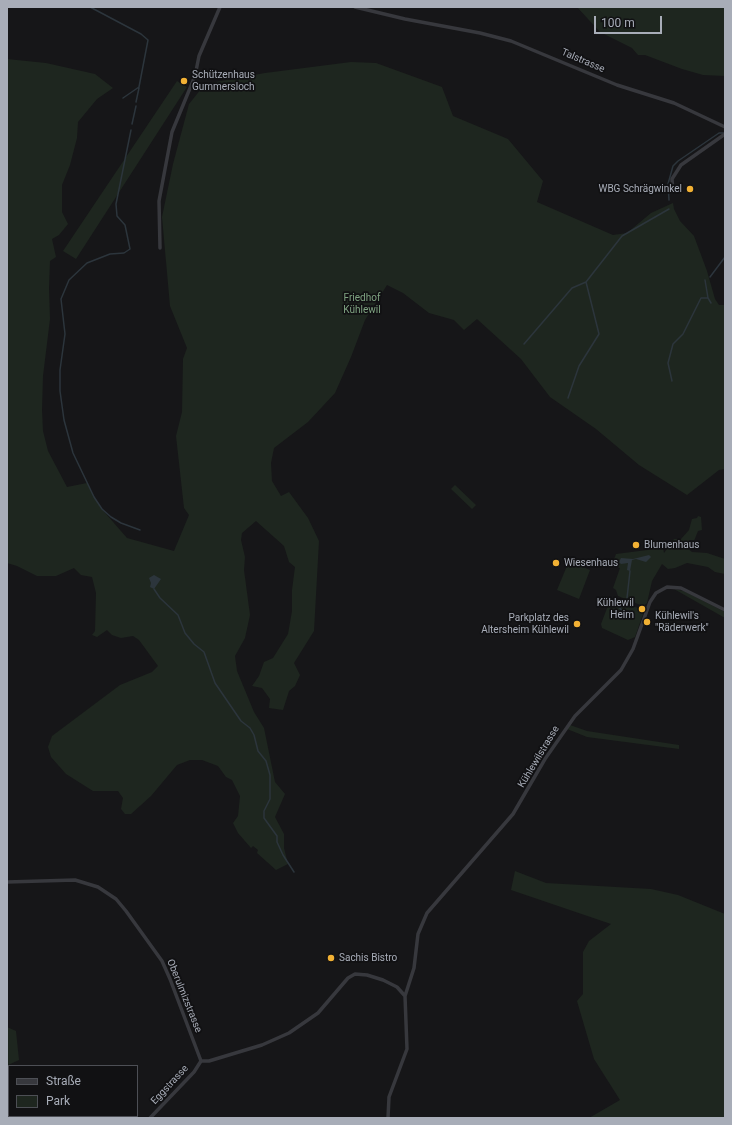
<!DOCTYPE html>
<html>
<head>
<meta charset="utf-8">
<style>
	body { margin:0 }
	#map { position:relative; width:732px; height:1125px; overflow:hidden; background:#161618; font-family:Roboto,sans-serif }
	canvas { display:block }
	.frame { position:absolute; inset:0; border:8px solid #a8adb8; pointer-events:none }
	.legend { position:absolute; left:8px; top:1065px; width:130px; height:52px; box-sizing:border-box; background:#111113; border:1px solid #4d4f55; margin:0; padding:5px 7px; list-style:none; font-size:12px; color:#a8adb8 }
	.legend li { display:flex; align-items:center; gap:8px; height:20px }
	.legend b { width:20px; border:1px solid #4d4f55 }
	.scale { position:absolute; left:594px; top:16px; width:68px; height:18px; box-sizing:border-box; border:2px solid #a8adb8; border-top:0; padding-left:5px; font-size:12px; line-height:14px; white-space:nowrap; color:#a8adb8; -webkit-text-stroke:3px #111113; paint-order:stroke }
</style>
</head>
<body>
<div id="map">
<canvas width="732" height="1125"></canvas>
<div class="frame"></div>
<ul class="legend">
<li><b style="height:5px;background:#37383d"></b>Straße</li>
<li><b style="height:11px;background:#1e261f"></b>Park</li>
</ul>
<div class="scale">100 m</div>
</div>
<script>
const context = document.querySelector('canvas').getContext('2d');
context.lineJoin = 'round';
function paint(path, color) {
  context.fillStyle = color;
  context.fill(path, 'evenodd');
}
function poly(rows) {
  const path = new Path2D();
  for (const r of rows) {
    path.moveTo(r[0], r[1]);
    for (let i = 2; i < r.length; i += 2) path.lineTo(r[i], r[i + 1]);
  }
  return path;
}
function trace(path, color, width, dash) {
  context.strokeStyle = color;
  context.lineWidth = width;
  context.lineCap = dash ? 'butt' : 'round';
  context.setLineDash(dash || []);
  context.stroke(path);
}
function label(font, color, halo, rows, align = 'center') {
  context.font = font + ' Roboto,sans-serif';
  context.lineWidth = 3.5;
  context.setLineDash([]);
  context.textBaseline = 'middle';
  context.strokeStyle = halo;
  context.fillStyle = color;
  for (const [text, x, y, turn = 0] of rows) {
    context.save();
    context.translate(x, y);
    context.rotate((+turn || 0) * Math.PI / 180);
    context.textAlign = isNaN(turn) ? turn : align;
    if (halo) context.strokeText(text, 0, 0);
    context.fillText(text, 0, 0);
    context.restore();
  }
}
paint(poly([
	[577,7,725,7,725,76,703,75,682,69,645,55,638,55,632,48,600,32],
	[7,59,46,63,95,74,113,88,97,99,78,122,77,138,70,165,62,185,62,212,68,224,59,235,52,239,56,257,50,261,49,288,50,319,43,376,42,410,43,431,48,451,67,487,87,483,100,507,127,538,174,551,189,515,184,508,176,436,182,412,183,359,187,348,170,306,162,217,173,164,189,104,205,84,265,73,351,62,376,63,442,87,453,116,508,139,543,181,537,202,613,235,627,233,651,213,673,203,674,209,680,221,694,236,707,271,715,299,719,305,725,305,725,469,719,470,687,495,639,465,596,429,550,397,521,359,477,319,464,330,454,320,429,313,403,293,387,285,365,320,351,357,335,393,308,422,274,448,271,463,272,481,281,496,289,492,308,518,319,541,314,631,294,663,300,675,295,686,289,691,283,710,269,708,270,699,262,688,252,686,259,676,264,662,273,658,288,634,292,611,292,590,295,567,289,562,284,546,256,521,242,533,241,540,245,557,244,570,250,615,245,638,235,656,237,671,254,712,264,728,275,782,285,794,275,817,284,834,284,848,288,864,276,870,257,853,258,850,253,846,251,848,238,833,233,823,238,816,240,796,232,780,226,777,218,766,202,760,190,760,177,765,151,796,131,814,125,814,121,809,123,798,118,791,93,791,66,774,51,757,48,747,52,736,120,685,152,672,158,666,139,640,133,636,121,638,112,635,107,630,97,637,92,635,95,631,96,593,92,577,81,575,74,568,56,576,37,576,17,566,7,563],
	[177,81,187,87,76,259,63,251],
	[455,485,476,505,472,509,451,489],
	[698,516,701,517,702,530,698,531,694,541,690,540,685,546,692,552,707,553,725,559,725,574,715,572,708,567,687,563,675,568,668,569,662,564,652,581,647,603,643,606,618,596,616,590,613,588,620,568,612,565,616,554,663,548,664,553,674,539,681,539,689,530,692,519,697,518],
	[569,561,590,570,579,599,557,590],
	[674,589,684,591,725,612,725,618],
	[616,600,641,609,643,614,635,637,628,640,602,628,601,624,609,603],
	[570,725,587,731,679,745,679,749,587,737,567,729],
	[515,871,546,883,651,889,678,895,725,914,725,1118,589,1118,620,1100,594,1059,577,1001,583,994,583,952,589,941,611,924,511,890],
	[7,1027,16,1031,19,1060,8,1065,9,1116,17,1116,18,1118,7,1118]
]), '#1e261f');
paint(poly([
	[649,555,651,557,646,562,636,559,632,560,630,571,627,570,628,563,621,564,619,562,621,558,633,559],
	[154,575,161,579,154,589,150,587,151,583,149,578]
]), '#2c353c');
trace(poly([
	[90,7,141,34,148,40,139,87,123,98],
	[136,102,139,88],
	[132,124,136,106],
	[131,130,116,204,117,216,125,225,130,249,124,253,110,254,87,263,69,280,61,299,65,334,60,370,60,391,64,420,73,453,94,497,102,509,111,517,121,523,140,530],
	[669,200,668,184,673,166,678,161,719,133,725,133],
	[710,277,725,257],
	[708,298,711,303],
	[524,344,572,288,586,282,622,236,669,209],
	[672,381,668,363,673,344,683,334,701,298,708,298,705,280],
	[568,398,579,366,599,334,586,282],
	[154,589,160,598,178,615,185,633,194,644,204,652,215,683,241,721,250,728,254,735,258,751,266,761,270,775,270,799,264,811,264,818,277,836,277,842,283,855,294,872],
	[627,598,630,571],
	[618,617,619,613,623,612,619,607,624,606,625,604]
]), '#2c353c', 1.5);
trace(poly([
	[355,7,405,19,480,33,511,41,617,85,674,103,725,127],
	[673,191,672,179,681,165,725,134],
	[160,248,159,201,172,132,195,76,199,56,220,7],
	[7,882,75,880,98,887,116,899,126,911,162,961,170,979,201,1061],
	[201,1061,209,1061,262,1045,289,1033,318,1013,348,978,355,974,367,975,383,980,397,987,405,996],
	[150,1118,194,1072,201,1061],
	[388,1118,389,1097,407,1049,405,996,414,968,418,934,427,913,513,814,545,759,575,716,621,670,633,649,650,602,656,593,667,587,681,588,725,610]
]), '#37383d', 3.5);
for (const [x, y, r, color] of [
	[184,81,4,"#f2b134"],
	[690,189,4,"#f2b134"],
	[636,545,4,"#f2b134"],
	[556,563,4,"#f2b134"],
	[642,609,4,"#f2b134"],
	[647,622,4,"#f2b134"],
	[577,624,4,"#f2b134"],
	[331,958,4,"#f2b134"]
]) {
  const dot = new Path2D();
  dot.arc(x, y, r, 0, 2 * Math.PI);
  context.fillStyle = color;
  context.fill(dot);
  trace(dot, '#111113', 1.5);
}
label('10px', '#a8adb8', '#111113', [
	["Talstrasse",583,61,23],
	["Kühlewilstrasse",539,757,-59],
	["Oberulmizstrasse",184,996,68],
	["Eggstrasse",170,1085,-47]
]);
label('10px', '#a8adb8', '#111113', [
	["Schützenhaus",192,75],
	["Gummersloch",192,87],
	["WBG Schrägwinkel",682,189,"right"],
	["Blumenhaus",644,545],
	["Wiesenhaus",564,563],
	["Kühlewil",634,603,"right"],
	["Heim",634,615,"right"],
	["Kühlewil's",655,616],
	["\"Räderwerk\"",655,628],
	["Parkplatz des",569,618,"right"],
	["Altersheim Kühlewil",569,630,"right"],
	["Sachis Bistro",339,958]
], 'left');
label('10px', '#7fa381', '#111113', [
	["Friedhof",362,298],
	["Kühlewil",362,310]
]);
</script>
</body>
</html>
